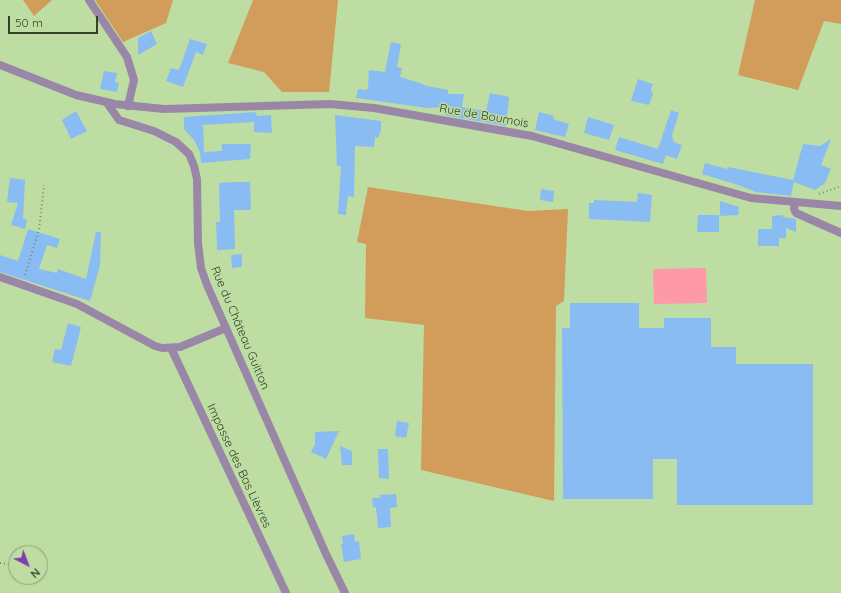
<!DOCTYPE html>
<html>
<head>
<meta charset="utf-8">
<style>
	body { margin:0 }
	#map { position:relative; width:841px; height:593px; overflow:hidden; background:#bedda2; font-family:Quicksand,sans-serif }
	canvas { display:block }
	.north { position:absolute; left:8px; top:545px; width:40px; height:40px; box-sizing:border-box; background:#bedda2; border:1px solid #879e72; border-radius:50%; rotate:138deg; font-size:11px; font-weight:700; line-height:16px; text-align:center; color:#344029 }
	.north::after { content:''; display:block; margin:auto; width:14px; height:18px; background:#823aac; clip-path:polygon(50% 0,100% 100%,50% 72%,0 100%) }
	.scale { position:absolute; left:8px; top:16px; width:90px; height:18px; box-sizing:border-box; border:2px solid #344029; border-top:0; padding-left:5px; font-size:12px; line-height:14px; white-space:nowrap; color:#344029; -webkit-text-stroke:3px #bedda2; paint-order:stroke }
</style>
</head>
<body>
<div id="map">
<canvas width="841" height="593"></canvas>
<div class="north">N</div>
<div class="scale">50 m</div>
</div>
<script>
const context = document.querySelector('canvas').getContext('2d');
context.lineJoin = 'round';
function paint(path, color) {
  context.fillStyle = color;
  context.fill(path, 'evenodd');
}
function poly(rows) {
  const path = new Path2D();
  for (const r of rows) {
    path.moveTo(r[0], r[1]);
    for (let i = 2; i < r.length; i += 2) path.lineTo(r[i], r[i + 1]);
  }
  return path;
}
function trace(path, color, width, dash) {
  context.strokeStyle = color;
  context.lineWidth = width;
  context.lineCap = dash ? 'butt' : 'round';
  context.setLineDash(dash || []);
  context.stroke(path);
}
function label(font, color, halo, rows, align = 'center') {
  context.font = font + ' Quicksand,sans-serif';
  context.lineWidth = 3;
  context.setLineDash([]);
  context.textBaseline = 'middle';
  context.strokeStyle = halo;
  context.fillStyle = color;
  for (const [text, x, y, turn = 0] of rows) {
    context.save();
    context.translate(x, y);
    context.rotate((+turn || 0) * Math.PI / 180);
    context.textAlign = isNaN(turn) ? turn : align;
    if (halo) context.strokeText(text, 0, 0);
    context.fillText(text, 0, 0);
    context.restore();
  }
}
paint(poly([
	[23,0,52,0,34,16],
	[95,0,173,0,166,23,123,42],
	[253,0,338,0,329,92,282,92,264,72,228,63],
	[755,0,841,0,841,24,824,21,798,90,738,75],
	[368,187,528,211,568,209,564,301,556,306,554,501,421,470,424,325,365,318,366,244,357,242]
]), '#d29c5a');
paint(poly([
	[706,268,707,303,654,304,653,269]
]), '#fd99a8');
paint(poly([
	[151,31,157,44,138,55,138,38],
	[190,39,207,44,203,55,196,52,183,87,166,81,171,68,179,70],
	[391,42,401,44,397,67,402,68,400,77,423,84,423,85,448,90,448,94,464,94,462,107,486,111,490,93,509,97,506,126,444,115,445,107,427,108,356,98,358,89,366,90,368,88,369,70,385,72],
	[104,71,117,73,115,82,119,83,117,92,100,89],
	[638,79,653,84,651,89,653,94,649,105,631,101],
	[671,110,679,113,672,135,674,142,682,145,677,159,666,155,663,164,615,150,619,137,658,149],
	[76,111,87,131,71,139,62,120],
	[256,112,257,116,271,115,272,133,254,132,254,122,203,125,204,152,222,151,222,144,251,144,250,159,201,163,200,152,194,140,184,129,184,117],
	[539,112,554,116,553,119,569,124,565,137,535,130],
	[335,115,381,121,381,131,378,138,375,137,374,147,355,146,354,197,348,196,346,215,338,214,341,166,337,166],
	[588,117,614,125,609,140,584,133],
	[831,139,821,165,831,169,825,183,815,190,794,182,791,196,756,192,735,184,702,174,705,163,727,169,728,167,793,180,803,144,820,146],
	[10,178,25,180,23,218,27,220,25,229,11,225,18,203,7,202],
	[233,182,250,182,251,210,234,210,235,249,217,250,216,222,220,222,219,183],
	[541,189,554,191,553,202,540,200],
	[638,193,652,195,650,222,589,219,589,203,594,203,594,200,637,202],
	[720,201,739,207,738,215,720,216],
	[698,215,719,215,719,232,697,232],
	[783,215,783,217,796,219,796,232,786,228,786,238,779,238,779,246,758,246,758,229,772,229,772,216],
	[28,229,60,239,57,248,47,245,39,269,57,273,58,269,86,279,96,232,101,232,100,265,90,301,0,272,0,255,18,261],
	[242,254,242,267,232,268,231,255],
	[570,303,639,303,639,328,664,328,664,318,711,318,711,347,736,347,736,364,813,364,813,505,677,505,677,459,653,459,653,499,563,499,562,328,570,328],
	[68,323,81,327,71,366,52,362,55,349,61,350],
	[397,421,409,423,406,438,395,436],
	[339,431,326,459,311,452,315,444,315,432],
	[340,446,352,451,352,465,342,465],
	[378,449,388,449,389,479,379,478],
	[396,494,397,507,390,508,391,527,378,528,376,507,373,508,372,498,380,498,379,495],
	[354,534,355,542,359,541,361,559,344,562,341,544,343,544,342,536]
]), '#88bcf3');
trace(poly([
	[819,194,841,186],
	[25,275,39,230,44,185],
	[0,563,16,565]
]), '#778c63', 2, [1, 3]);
trace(poly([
	[89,0,127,57,134,80,128,106],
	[107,103,119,120,154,131,176,142,189,154,194,166,197,179,198,243,201,268,207,285,326,554,345,593],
	[795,202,794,209,796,213,841,233],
	[0,277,77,304,155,346,162,348,180,347,226,328],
	[171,348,286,593]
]), '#9a87a8', 8);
trace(poly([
	[0,65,76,95,115,104,164,109,330,104,374,108,532,136,751,198,841,206]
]), '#9a87a8', 8);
label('12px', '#344029', '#bedda2', [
	["Rue de Boumois",484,116,10],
	["Rue du Château Guitton",240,328,67],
	["Impasse des Bas Lièvres",239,466,65]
]);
</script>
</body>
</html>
